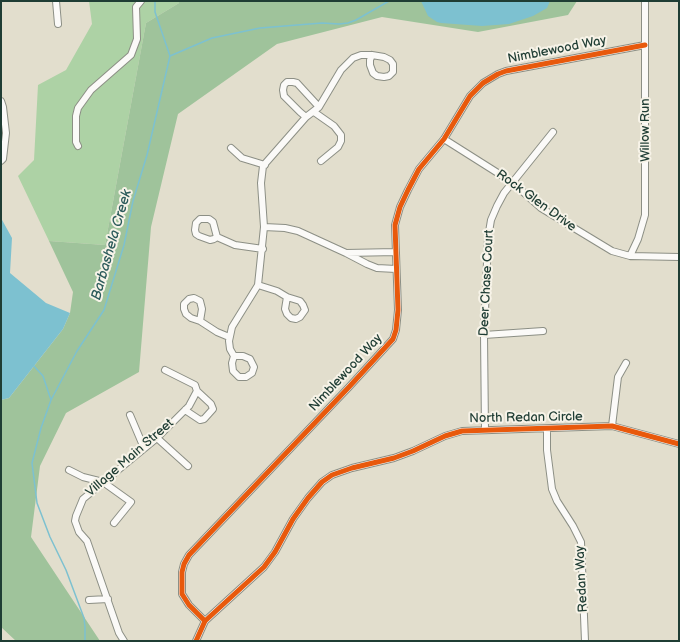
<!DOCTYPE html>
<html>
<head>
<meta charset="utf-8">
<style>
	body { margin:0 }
	#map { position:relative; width:680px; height:642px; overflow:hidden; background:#e2decd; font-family:"Balsamiq Sans",sans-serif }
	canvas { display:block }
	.frame { position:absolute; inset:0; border:2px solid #1f3d34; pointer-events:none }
</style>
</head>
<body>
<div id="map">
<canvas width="680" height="642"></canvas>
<div class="frame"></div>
</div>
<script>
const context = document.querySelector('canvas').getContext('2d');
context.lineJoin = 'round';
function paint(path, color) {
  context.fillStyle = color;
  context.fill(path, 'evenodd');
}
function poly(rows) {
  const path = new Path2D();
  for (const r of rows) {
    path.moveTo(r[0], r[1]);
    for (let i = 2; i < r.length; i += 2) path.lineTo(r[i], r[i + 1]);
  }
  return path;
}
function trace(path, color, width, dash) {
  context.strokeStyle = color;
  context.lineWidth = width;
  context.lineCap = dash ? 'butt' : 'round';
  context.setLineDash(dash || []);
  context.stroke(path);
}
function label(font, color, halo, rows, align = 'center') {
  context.font = font + ' "Balsamiq Sans",sans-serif';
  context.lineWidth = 4;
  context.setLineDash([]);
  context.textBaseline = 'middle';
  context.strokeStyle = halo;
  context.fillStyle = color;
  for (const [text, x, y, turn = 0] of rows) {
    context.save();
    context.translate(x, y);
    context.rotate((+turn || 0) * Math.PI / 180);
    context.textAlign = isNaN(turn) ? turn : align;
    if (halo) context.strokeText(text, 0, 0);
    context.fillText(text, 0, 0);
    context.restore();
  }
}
paint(poly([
	[89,1,179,1,179,3,146,23,105,245,49,241,18,176,34,160,38,85,66,70,92,24]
]), '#add2a5');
paint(poly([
	[179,1,577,1,568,15,478,32,382,17,277,44,178,114,151,227,139,372,66,413,40,466,31,537,100,641,16,641,1,627,1,400,9,398,63,329,70,313,73,292,49,241,105,245,146,23,179,3]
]), '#9fc39b');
paint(poly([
	[421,1,550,1,547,8,533,16,509,24,482,26,441,23,437,22,428,16],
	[1,218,12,238,10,273,46,303,70,313,63,329,9,398,1,400]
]), '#7dc1d0');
trace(poly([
	[170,56,212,38,260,28,322,23,339,24,348,23,356,20,389,1],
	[33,365,43,376,51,400],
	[85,641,85,627,84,618,66,570,50,537,37,503,32,463,41,428,51,400,77,351,104,310,124,245,133,201,147,155,170,56,155,12,155,1]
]), '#7dc1d0', 1.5);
const minor = poly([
	[56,1,58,24],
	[1,101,3,107,6,133,3,159,1,161],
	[314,112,334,126,341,135,341,141,338,147,321,161],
	[306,117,300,112,284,96,283,90,284,85,287,82,293,82,297,83,319,107],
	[444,139,512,182,541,208,612,251,630,256,679,257],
	[78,146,76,142,76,116,78,108,91,90,131,55,137,39,136,7,141,1],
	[231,148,242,158,265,165],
	[264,227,285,228,298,231,346,253,367,264,377,268,396,269],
	[217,237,214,239,210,240,199,236,196,234,195,230,196,223,200,219,209,219,213,222,217,237,235,245,263,249],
	[346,253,396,252],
	[630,256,638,239,645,215,645,1],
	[258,285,277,291,287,297,300,301,303,305,305,310,300,317,296,319,291,318,287,314,285,309,287,297],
	[200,321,191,318,186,314,184,309,184,304,189,299,194,298,200,301,202,309,200,321,217,332,229,337],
	[484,335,543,331],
	[234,356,243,356,250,359,254,367,252,373,246,377,239,377,233,371,232,363,234,356,230,349,229,341,232,327,258,285,264,227,261,183,263,166,306,117,319,107,341,70,353,58,361,55,372,55,384,57,390,60,393,64,393,72,389,76,384,77,377,76,373,73,370,65,370,60,372,55],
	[165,370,195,385,197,391,211,404,213,409,204,419,200,420,185,410],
	[130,415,144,448],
	[612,426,618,377,626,363],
	[547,429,547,450,552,489,557,501,573,526,581,542,585,641],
	[485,430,484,335,488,238,491,220,497,206,504,193,553,132],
	[157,438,188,466],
	[69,470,83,477,103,482,131,502,114,523],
	[89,600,108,599],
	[205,621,189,605,182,594,182,572,184,564,189,555,349,387,393,339,396,330,398,310,395,225,400,207,408,190,419,169,444,139,470,96,483,83,498,74,506,71,645,45],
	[124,641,119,633,87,541,79,532,75,521,76,516,83,499,157,438,189,406,197,391],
	[196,641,205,621,264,567,275,552,293,519,308,498,322,482,332,475,352,468,394,458,413,451,445,436,462,431,612,426,679,444]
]);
trace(minor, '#8c8f85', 8);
trace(minor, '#fbfaf8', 6);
trace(poly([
	[205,621,189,605,182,594,182,572,184,564,189,555,349,387,393,339,396,330,398,310,395,225,400,207,408,190,419,169,444,139,470,96,483,83,498,74,506,71,645,45],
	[196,641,205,621,264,567,275,552,293,519,308,498,322,482,332,475,352,468,394,458,413,451,445,436,462,431,612,426,679,444]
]), '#e8590c', 5);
label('13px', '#1f3d34', '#f7f3e8', [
	["Nimblewood Way",557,50,-11],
	["Willow Run",646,130,-90],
	["Rock Glen Drive",536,201,36],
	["Deer Chase Court",487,283,-87],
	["Nimblewood Way",346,373,-47],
	["North Redan Circle",526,418,-1],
	["Village Main Street",130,458,-41],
	["Redan Way",582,579,-93]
]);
label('italic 14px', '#2c5b5b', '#f7f3e8', [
	["Barbashela Creek",112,245,-74]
]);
</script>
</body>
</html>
